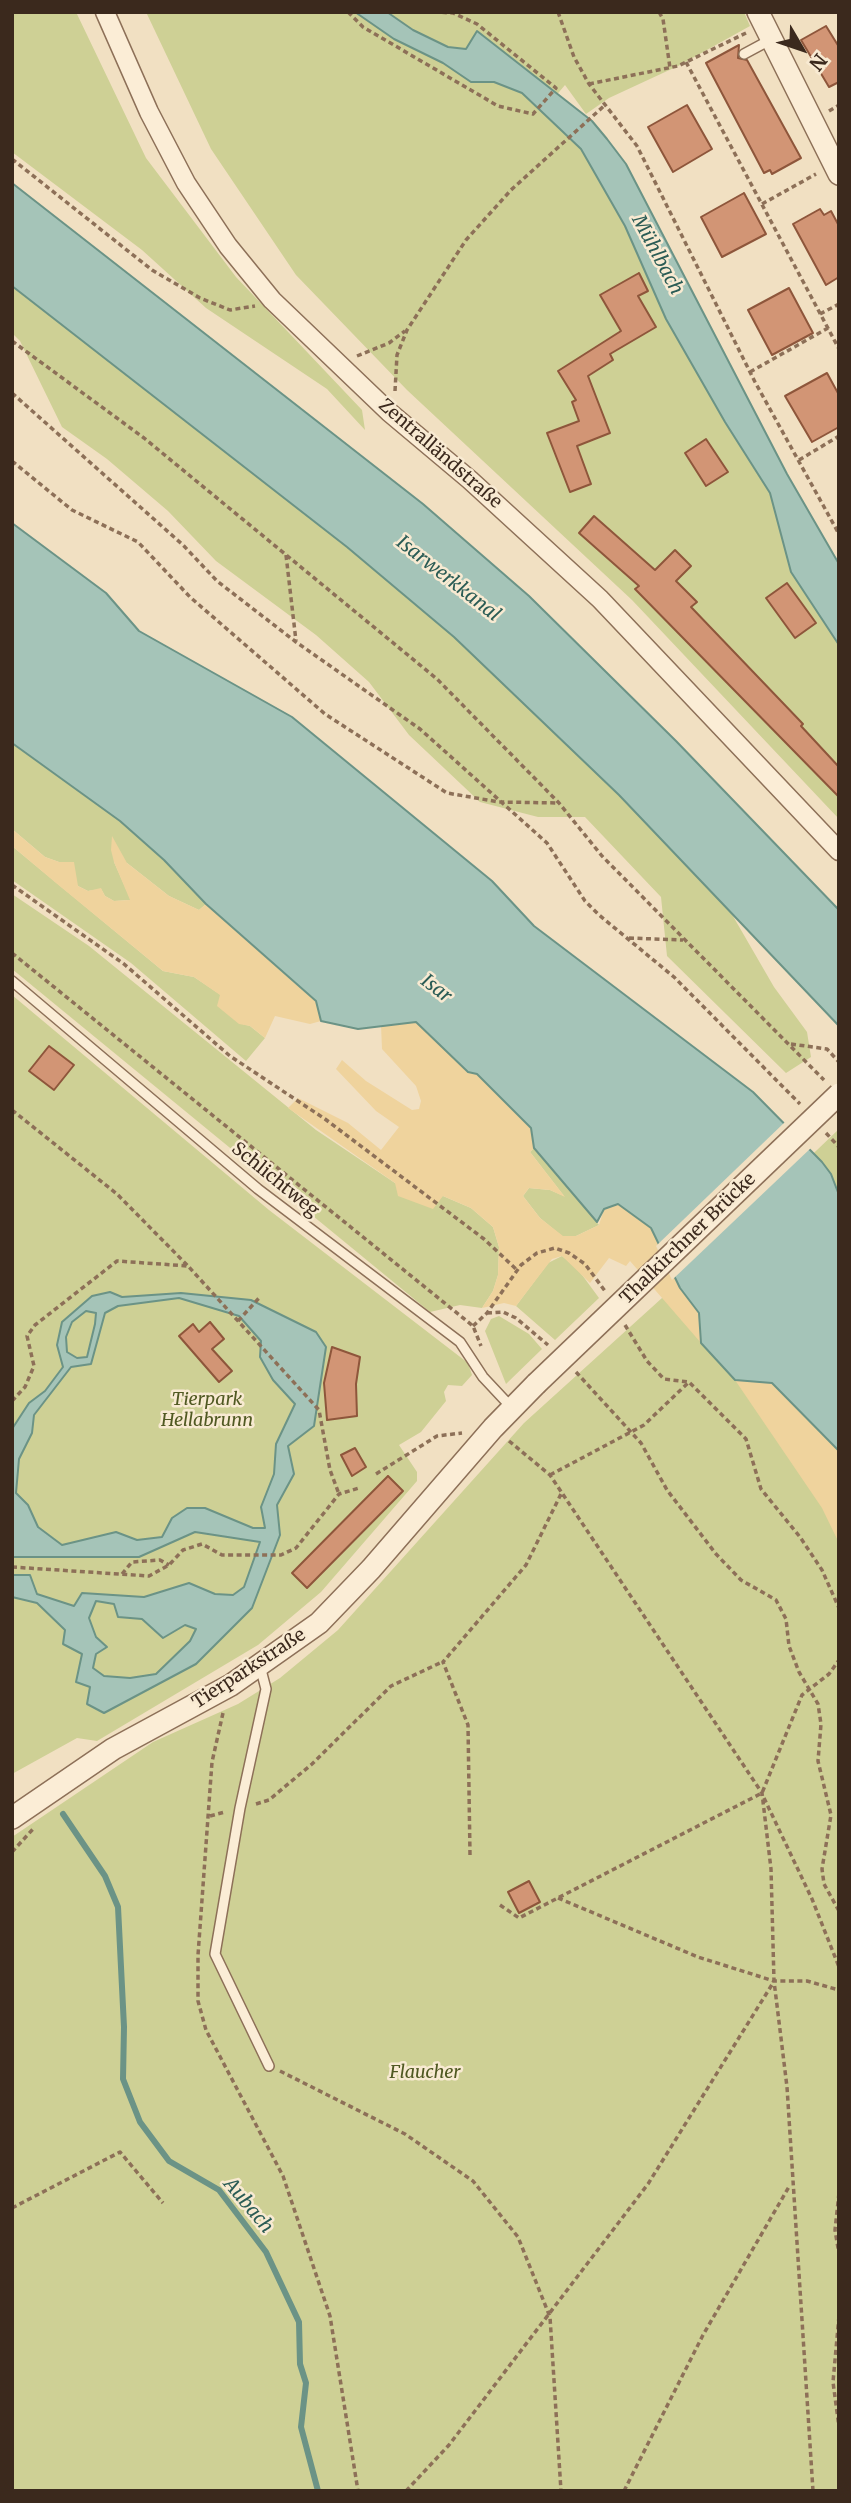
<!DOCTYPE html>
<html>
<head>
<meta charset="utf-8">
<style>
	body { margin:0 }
	#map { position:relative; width:851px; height:2503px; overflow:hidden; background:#f1e0c2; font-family:Merriweather,serif }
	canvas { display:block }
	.frame { position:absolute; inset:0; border:14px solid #3b291d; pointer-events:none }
	.north { position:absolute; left:767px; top:14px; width:70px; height:70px; -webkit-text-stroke:5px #f8ead2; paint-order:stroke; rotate:129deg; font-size:19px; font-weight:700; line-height:28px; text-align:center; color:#3b291d }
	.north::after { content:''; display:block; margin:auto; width:24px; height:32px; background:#3b291d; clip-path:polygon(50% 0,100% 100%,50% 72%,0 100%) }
</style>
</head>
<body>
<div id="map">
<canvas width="851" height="2503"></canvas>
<div class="frame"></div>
<div class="north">N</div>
</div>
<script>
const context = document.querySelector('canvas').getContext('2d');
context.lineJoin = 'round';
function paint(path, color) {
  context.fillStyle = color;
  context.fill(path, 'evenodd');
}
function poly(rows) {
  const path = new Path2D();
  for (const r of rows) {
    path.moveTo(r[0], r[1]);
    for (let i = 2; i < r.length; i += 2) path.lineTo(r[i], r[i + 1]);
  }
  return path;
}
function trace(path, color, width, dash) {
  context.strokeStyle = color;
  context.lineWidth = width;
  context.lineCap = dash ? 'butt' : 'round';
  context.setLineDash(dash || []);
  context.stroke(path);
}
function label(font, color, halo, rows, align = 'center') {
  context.font = font + ' Merriweather,serif';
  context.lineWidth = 5;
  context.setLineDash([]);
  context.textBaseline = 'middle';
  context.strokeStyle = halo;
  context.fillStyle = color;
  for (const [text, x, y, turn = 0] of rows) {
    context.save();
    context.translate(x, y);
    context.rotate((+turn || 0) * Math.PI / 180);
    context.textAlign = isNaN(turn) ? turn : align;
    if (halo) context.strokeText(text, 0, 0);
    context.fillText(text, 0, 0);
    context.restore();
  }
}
paint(poly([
	[12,12,76,12,146,158,236,277,362,410,365,430,327,389,206,308,142,250,12,152],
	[146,12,744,12,750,26,678,66,609,98,586,114,565,85,543,111,581,149,594,170,625,226,666,319,725,422,770,493,791,572,839,645,839,819,632,600,407,390,296,275,211,149],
	[12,286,347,547,454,637,522,700,619,795,730,911,774,987,807,1032,811,1057,786,1073,667,956,661,897,585,817,538,817,480,802,409,735,369,682,316,635,216,561,168,511,107,459,62,427,20,341,12,333],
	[12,743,120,821,164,860,206,904,199,910,169,896,127,863,114,862,131,900,114,901,105,896,101,889,88,891,78,886,59,862,45,857,12,829],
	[12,846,163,971,194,977,221,995,239,1023,250,1026,265,1038,246,1061,131,963,12,880],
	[12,894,89,946,316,1130,395,1183,443,1196,471,1208,493,1227,499,1247,498,1275,493,1291,482,1308,460,1305,430,1312,12,969],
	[12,995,269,1210,468,1363,472,1375,462,1386,448,1385,444,1392,446,1401,421,1432,399,1445,417,1472,417,1481,321,1592,258,1645,97,1741,77,1738,12,1774],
	[839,1129,839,2491,12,2491,12,1837,153,1742,238,1704,280,1678,338,1630,524,1423,662,1298],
	[534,1148,572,1192,599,1225,576,1236,563,1237,540,1218,523,1196,529,1188,550,1190,564,1196,530,1152],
	[562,1256,577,1268,599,1298,555,1340,516,1306,548,1263],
	[499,1316,529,1334,542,1349,506,1384,485,1331,491,1319]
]), '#ced095');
paint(poly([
	[12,829,45,857,59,862,74,862,78,886,88,891,101,888,105,896,114,901,130,900,114,862,111,850,112,836,127,863,169,896,199,910,206,904,316,1002,321,1021,310,1024,275,1016,265,1038,250,1026,239,1024,217,1006,220,995,194,977,163,971,56,883,12,846],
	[416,1021,467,1072,477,1073,531,1129,534,1148,530,1152,565,1197,550,1190,529,1188,523,1196,540,1218,563,1236,576,1236,599,1225,604,1209,618,1204,651,1228,680,1288,699,1313,701,1343,630,1261,626,1266,609,1258,590,1283,562,1256,552,1259,516,1306,504,1303,482,1308,493,1291,498,1275,499,1247,493,1227,471,1208,443,1196,433,1209,398,1196,395,1183,288,1108,298,1098,348,1123,381,1150,399,1127,376,1111,336,1069,342,1060,366,1081,412,1110,419,1109,421,1101,416,1086,382,1049,381,1025],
	[735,1380,772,1383,839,1451,839,1543,822,1508]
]), '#efd39d');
const water = poly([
	[355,12,387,12,413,30,448,47,466,49,477,31,592,121,607,139,626,164,787,474,839,564,839,645,791,572,770,493,725,422,666,319,625,226,581,149,522,93,494,82,471,82,443,63,394,39,355,12],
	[12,183,423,504,529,596,676,741,839,910,839,1026,619,795,454,637,347,547,12,286,12,183],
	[12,523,106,593,139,631,292,717,492,881,534,926,753,1092,822,1162,831,1174,839,1195,839,1451,772,1383,735,1380,701,1343,699,1313,680,1288,651,1228,618,1204,604,1209,597,1222,534,1148,531,1128,477,1074,468,1072,416,1022,358,1029,321,1021,316,1001,206,904,164,860,120,821,12,743,12,523],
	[110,1292,122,1297,181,1293,251,1300,316,1332,326,1347,314,1426,288,1446,294,1474,277,1505,280,1535,252,1608,196,1664,104,1713,87,1704,90,1687,76,1682,82,1654,63,1644,65,1630,37,1603,12,1597,12,1575,30,1575,37,1594,74,1606,82,1593,144,1597,189,1583,215,1594,233,1595,244,1587,260,1542,195,1532,139,1557,12,1557,12,1429,29,1403,45,1391,63,1367,57,1345,62,1322,92,1296,110,1292],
	[179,1298,239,1316,261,1341,260,1357,273,1380,295,1404,276,1444,274,1474,261,1507,265,1528,253,1528,205,1508,187,1508,172,1518,162,1537,137,1540,116,1532,62,1545,38,1527,28,1505,16,1493,19,1459,32,1433,34,1415,71,1367,91,1364,105,1313,118,1306,179,1298],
	[86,1311,96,1313,95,1324,87,1357,77,1358,67,1352,66,1337,72,1322,86,1311],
	[96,1601,114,1604,118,1617,142,1619,163,1638,185,1625,196,1629,190,1641,156,1674,130,1678,104,1676,93,1668,96,1654,107,1647,96,1637,89,1618,96,1601]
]);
paint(water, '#a5c4b8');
trace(water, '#6b9386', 2);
paint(poly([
	[786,1121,812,1147,672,1280,656,1246]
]), '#f1e0c2');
trace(poly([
	[63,1814,105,1876,118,1907,124,2027,123,2079,140,2122,169,2161,219,2190,266,2252,299,2322,300,2364,306,2383,301,2427,318,2491]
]), '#6b9386', 6);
const building = poly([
	[826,26,839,47,839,82,829,87,801,40,826,26],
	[739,45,738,58,747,60,801,158,772,174,770,170,764,173,706,63,739,45],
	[687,105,712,149,673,172,648,127,687,105],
	[744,193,766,234,722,257,701,217,744,193],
	[820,209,824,215,831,211,839,226,839,277,826,285,793,224,820,209],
	[639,273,648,291,638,296,656,327,610,354,613,360,588,376,610,433,577,446,591,484,570,492,547,433,579,421,572,402,576,400,558,371,621,331,600,295,639,273],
	[789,288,813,333,772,355,748,310,789,288],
	[827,373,839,395,839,427,812,442,785,396,827,373],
	[706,439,728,472,706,486,685,453,706,439],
	[594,516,655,570,675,550,691,566,676,581,697,602,691,607,803,724,801,726,839,767,839,797,635,589,639,586,579,533,594,516],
	[787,583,816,623,795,638,766,598,787,583],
	[49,1046,74,1065,54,1090,29,1071,49,1046],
	[210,1322,224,1339,212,1349,232,1371,219,1382,179,1336,193,1324,199,1332,210,1322],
	[332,1347,360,1357,356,1384,357,1416,327,1420,324,1383,332,1347],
	[355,1448,366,1467,352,1476,341,1455,355,1448],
	[388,1476,403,1491,307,1588,292,1573,388,1476],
	[529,1881,540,1902,519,1913,508,1892,529,1881]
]);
paint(building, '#d29575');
trace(building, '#8e563b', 2);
const service = poly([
	[744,54,770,40],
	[12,981,258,1189,460,1342,483,1377,512,1408],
	[260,1666,266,1689,240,1808,215,1954,269,2066]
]);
const minor = poly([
	[105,12,149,112,186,183,228,246,272,300,389,412,470,480,600,599,839,851]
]);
const tertiary = poly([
	[758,12,839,174],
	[12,1818,113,1749,231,1685,319,1623,371,1569,493,1428,536,1384]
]);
trace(service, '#8d7058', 12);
trace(minor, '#8d7058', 21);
trace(tertiary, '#8d7058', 24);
trace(poly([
	[348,12,363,27,498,106,533,114,556,88,477,24,453,13,436,12],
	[558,12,574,57,589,84,637,146,755,382,839,534],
	[659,12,663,19,670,68],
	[686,62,839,349],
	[589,84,678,66,746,33],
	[829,111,839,105],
	[12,159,152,270,200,298,230,310,255,306],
	[762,204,816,174],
	[820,314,839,304],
	[12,341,144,438,437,679,559,803,602,856,824,1080],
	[357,356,389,343,405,331],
	[750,372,828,328],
	[395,391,397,355,407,330,466,240,511,190,605,105],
	[12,393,183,545,217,581,296,642,420,729,547,843,585,901,599,915,674,977,800,1104],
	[799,460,839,436],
	[12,461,72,510,138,542,190,597,325,714,447,793,499,802,559,803],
	[286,555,296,641],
	[12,885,124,964,230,1056,325,1119,484,1239,517,1270],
	[629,938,683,940],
	[12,953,473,1326,481,1346],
	[791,1044,827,1049,839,1062],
	[12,1110,117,1194,188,1266],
	[826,1133,839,1147],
	[487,1313,503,1312,516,1318,548,1345],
	[238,1321,259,1298],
	[625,1325,647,1361,664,1379,689,1382,746,1439,761,1489,800,1537,822,1570,839,1608],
	[473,1326,487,1313,521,1265,537,1253,555,1248,569,1253,585,1264,605,1291],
	[576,1372,641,1443,667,1490,716,1554,741,1580,776,1600,786,1619,789,1646,799,1672,818,1704,821,1724,818,1761,831,1815,822,1869,824,1884,839,1911],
	[12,1401,25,1387,34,1366,27,1336,35,1325,117,1261,188,1266,319,1410,330,1470,339,1494],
	[509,1441,550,1475,762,1793,771,1869,774,1981,787,2087,813,2491],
	[376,1474,437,1436,462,1433],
	[550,1475,644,1425,689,1382],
	[12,1567,149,1576,169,1565,183,1550,202,1544,222,1555,281,1555,296,1548,339,1494,359,1488],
	[122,1574,132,1562,160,1560,169,1565],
	[223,1713,212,1762,198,1955,198,2001,206,2030,283,2176,330,2316,358,2491],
	[764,1798,812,1899,839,1967],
	[256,1804,269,1800,312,1764,391,1686,442,1662],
	[210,1816,225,1812],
	[12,1852,33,1829],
	[470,1855,468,1725,443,1662,526,1565,561,1494],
	[558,1898,698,1957,774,1981,807,1981,839,1990],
	[500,1905,519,1918,762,1793,802,1695,829,1674,839,1660],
	[280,2071,405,2134,473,2181,518,2237,550,2317,561,2491],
	[839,2193,835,2230,839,2254],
	[12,2208,120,2152,163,2203],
	[839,2316,833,2382,839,2427],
	[406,2491,449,2445,648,2184,773,1983],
	[624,2491,703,2335,790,2185]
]), '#8d7058', 3.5, [5, 3.5]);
trace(service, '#fbedd6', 9);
trace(minor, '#fbedd6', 18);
trace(tertiary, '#fbedd6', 21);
const tertiaryBridge = poly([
	[536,1384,839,1094]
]);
trace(tertiaryBridge, '#8d7058', 24, []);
trace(tertiaryBridge, '#fbedd6', 21);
label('18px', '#3b291d', '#f8ead2', [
	["Zentralländstraße",440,454,41],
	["Schlichtweg",275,1180,39],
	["Thalkirchner Brücke",688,1239,-44],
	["Tierparkstraße",249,1669,-33]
]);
label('italic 18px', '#505922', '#f8ead2', [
	["Tierpark",207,1400],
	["Hellabrunn",207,1421],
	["Flaucher",425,2073]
]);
label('italic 19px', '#2b5c55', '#f8ead2', [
	["Mühlbach",657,255,62],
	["Isarwerkkanal",448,579,38],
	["Isar",436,989,38],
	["Aubach",248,2206,50]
]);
</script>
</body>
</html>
